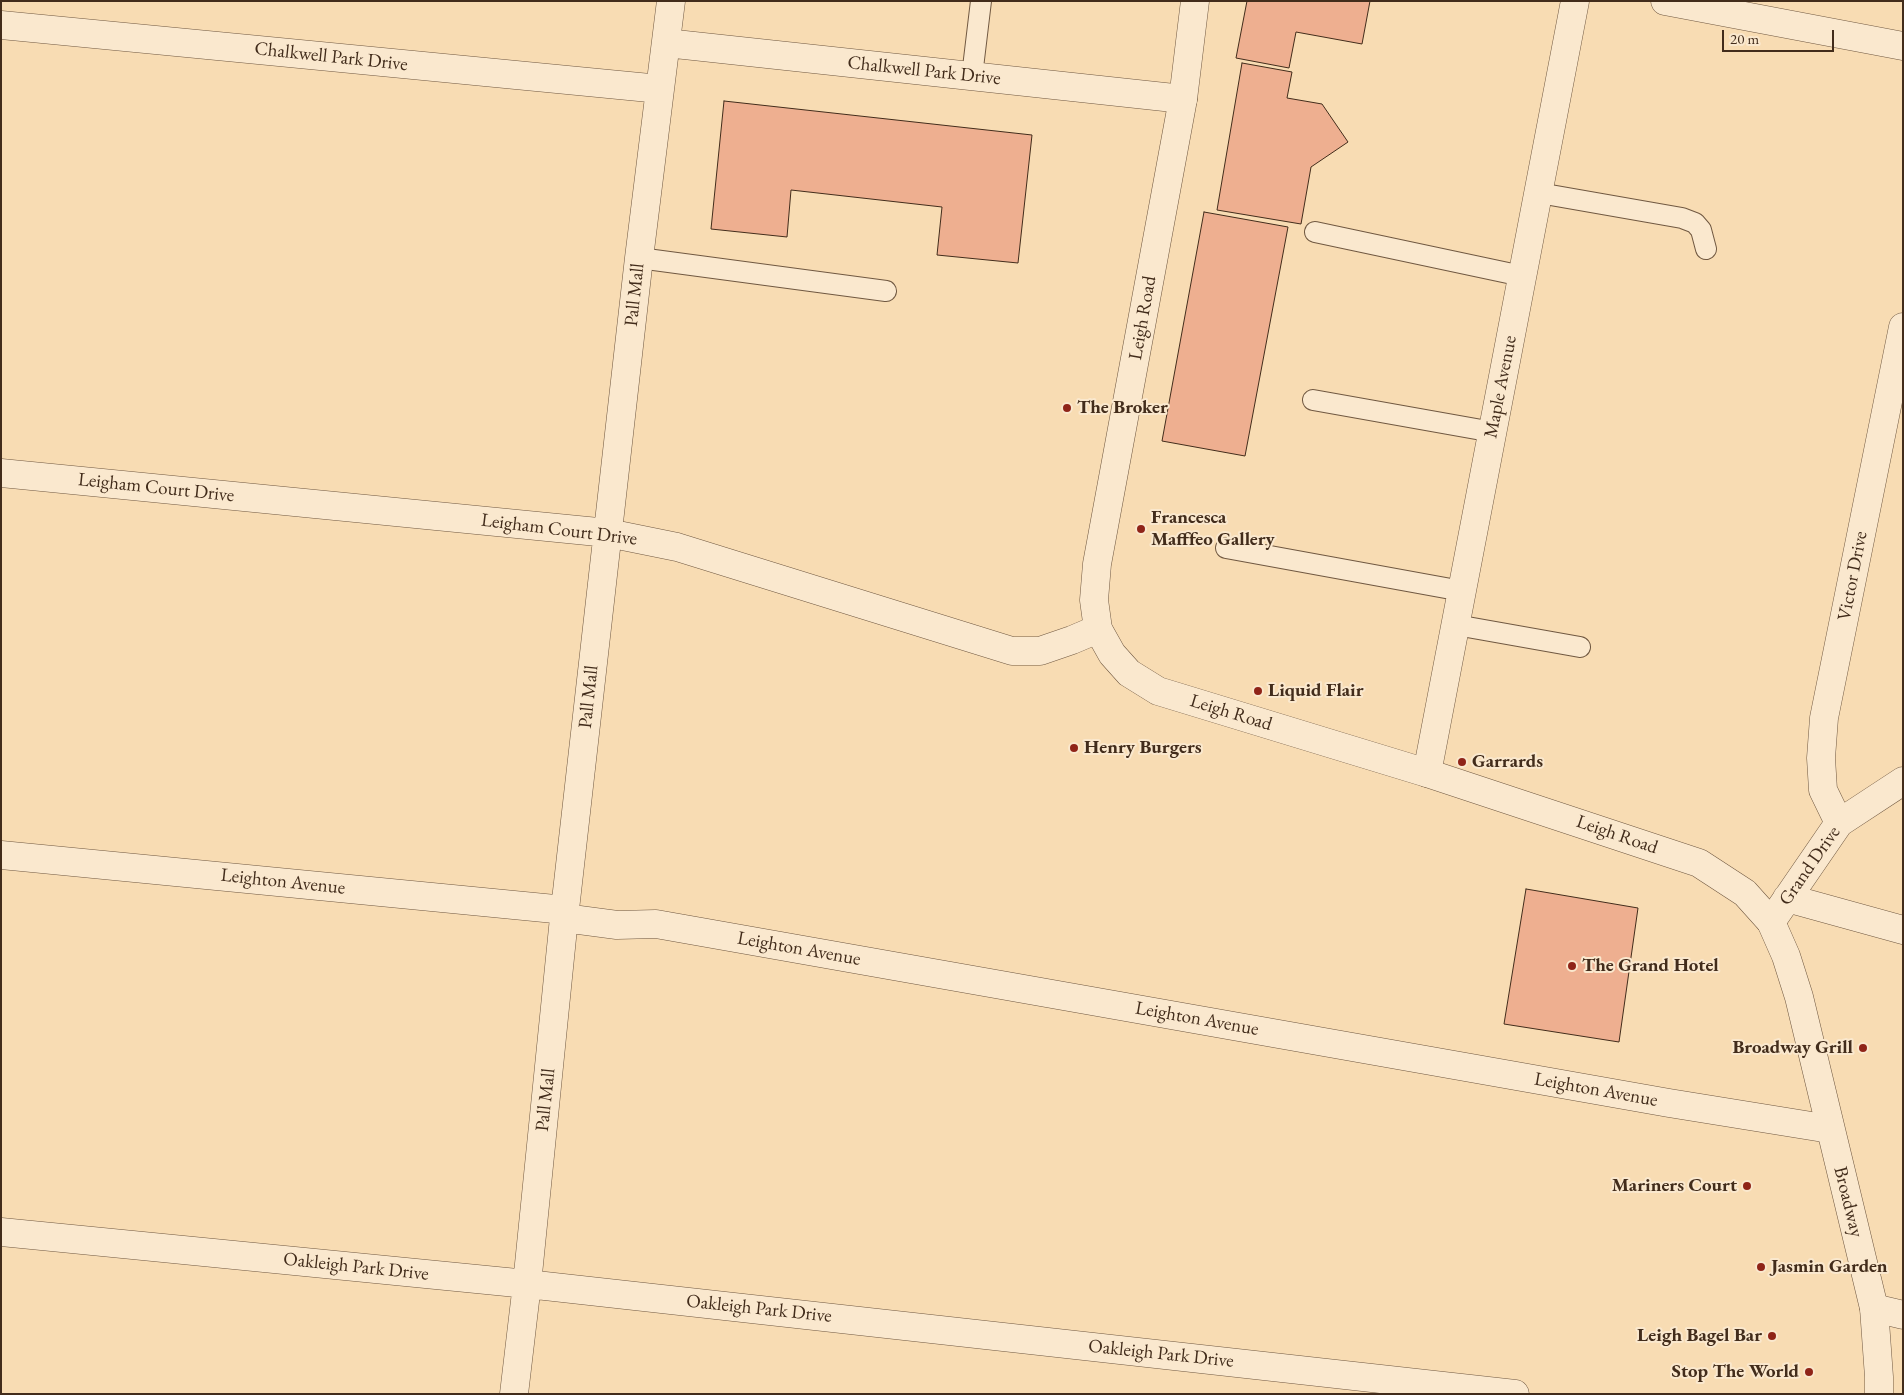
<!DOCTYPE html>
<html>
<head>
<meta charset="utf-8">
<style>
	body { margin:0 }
	#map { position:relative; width:1904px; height:1395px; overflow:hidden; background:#f8dcb3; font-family:"EB Garamond",serif }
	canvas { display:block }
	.frame { position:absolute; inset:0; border:2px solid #422c1b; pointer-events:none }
	.scale { position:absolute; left:1722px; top:30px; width:112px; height:22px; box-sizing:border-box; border:2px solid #422c1b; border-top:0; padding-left:6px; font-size:15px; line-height:18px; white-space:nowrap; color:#422c1b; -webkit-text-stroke:4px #fae8ce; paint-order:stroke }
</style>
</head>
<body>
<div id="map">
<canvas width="1904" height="1395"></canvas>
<div class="frame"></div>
<div class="scale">20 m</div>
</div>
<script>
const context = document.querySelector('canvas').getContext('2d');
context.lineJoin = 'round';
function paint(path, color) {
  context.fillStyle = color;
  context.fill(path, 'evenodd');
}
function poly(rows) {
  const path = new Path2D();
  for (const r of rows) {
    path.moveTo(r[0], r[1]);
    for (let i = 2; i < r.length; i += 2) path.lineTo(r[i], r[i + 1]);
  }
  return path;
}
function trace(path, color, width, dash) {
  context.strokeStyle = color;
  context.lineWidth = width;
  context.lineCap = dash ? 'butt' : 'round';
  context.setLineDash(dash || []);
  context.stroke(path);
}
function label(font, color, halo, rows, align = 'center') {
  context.font = font + ' "EB Garamond",serif';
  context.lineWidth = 4;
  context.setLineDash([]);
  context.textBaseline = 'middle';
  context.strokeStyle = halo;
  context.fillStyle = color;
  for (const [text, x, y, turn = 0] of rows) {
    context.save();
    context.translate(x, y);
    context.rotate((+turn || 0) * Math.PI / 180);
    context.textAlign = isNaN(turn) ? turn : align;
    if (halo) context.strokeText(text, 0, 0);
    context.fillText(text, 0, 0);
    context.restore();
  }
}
const building = poly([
	[1247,1,1370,1,1362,44,1296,32,1289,68,1236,58,1247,1],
	[1242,63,1292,72,1287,98,1322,104,1348,142,1311,167,1301,224,1217,210,1242,63],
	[724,101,1032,135,1018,263,937,255,942,207,791,190,787,237,711,229,724,101],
	[1204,212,1288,227,1245,456,1162,441,1204,212],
	[1526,889,1638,908,1619,1042,1504,1024,1526,889]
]);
paint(building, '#eeaf90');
trace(building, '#422c1b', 1);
const service = poly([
	[972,76,981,1],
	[1539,193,1682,218,1695,223,1701,230,1706,249],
	[1315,232,1522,276],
	[639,258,886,291],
	[1313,400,1493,432],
	[1226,548,1462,591],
	[1456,625,1580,647]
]);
const minor = poly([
	[1665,1,1903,46],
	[1,25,660,89],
	[666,43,1183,99],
	[1,473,608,533,677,547,1012,651,1040,651,1072,640,1098,629],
	[1427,773,1575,1],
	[1839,823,1823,790,1821,758,1824,718,1903,327],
	[1,855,565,910],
	[1787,898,1903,930],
	[564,918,617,925,656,924,1669,1103,1830,1129],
	[1771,922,1839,823,1903,781],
	[1,1232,527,1284,1515,1394],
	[1874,1308,1903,1315],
	[514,1394,527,1284,564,918,639,258,671,1]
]);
const tertiary = poly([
	[1195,1,1183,99,1097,564,1094,600,1098,629,1112,654,1129,673,1158,691,1427,773,1699,863,1745,893,1771,922,1786,956,1799,997,1874,1308,1879,1377,1879,1394]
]);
trace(service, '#705841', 22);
trace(minor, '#705841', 29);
trace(tertiary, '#705841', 29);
trace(service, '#fae8ce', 20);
trace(minor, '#fae8ce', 28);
trace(tertiary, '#fae8ce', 28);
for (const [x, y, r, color] of [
	[1067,408,5,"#8f2418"],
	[1141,529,5,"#8f2418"],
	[1258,691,5,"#8f2418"],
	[1074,748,5,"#8f2418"],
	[1462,762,5,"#8f2418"],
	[1572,966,5,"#8f2418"],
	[1863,1048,5,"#8f2418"],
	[1747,1186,5,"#8f2418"],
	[1761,1267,5,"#8f2418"],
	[1772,1336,5,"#8f2418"],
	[1809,1372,5,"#8f2418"]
]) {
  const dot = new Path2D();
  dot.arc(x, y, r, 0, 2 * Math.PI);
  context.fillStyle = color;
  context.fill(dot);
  trace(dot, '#fae8ce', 2);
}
label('19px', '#422c1b', '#fae8ce', [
	["Chalkwell Park Drive",331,57,6],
	["Chalkwell Park Drive",924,71,6],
	["Pall Mall",635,295,-84],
	["Leigh Road",1143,318,-80],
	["Maple Avenue",1501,387,-79],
	["Leigham Court Drive",156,488,6],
	["Leigham Court Drive",559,530,7],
	["Victor Drive",1853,576,-79],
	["Pall Mall",589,697,-84],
	["Leigh Road",1231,713,17],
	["Leigh Road",1617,835,19],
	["Grand Drive",1810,866,-55],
	["Leighton Avenue",283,882,6],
	["Leighton Avenue",799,949,10],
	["Leighton Avenue",1197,1019,10],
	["Leighton Avenue",1596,1090,10],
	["Pall Mall",546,1100,-84],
	["Broadway",1848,1202,76],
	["Oakleigh Park Drive",356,1267,6],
	["Oakleigh Park Drive",759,1309,6],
	["Oakleigh Park Drive",1161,1354,6]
]);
label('bold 19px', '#422c1b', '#fae8ce', [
	["The Broker",1077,408],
	["Francesca",1151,518],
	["Mafffeo Gallery",1151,540],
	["Liquid Flair",1268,691],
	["Henry Burgers",1084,748],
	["Garrards",1472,762],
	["The Grand Hotel",1582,966],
	["Broadway Grill",1853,1048,"right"],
	["Mariners Court",1737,1186,"right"],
	["Jasmin Garden",1771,1267],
	["Leigh Bagel Bar",1762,1336,"right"],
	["Stop The World",1799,1372,"right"]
], 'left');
</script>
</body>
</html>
